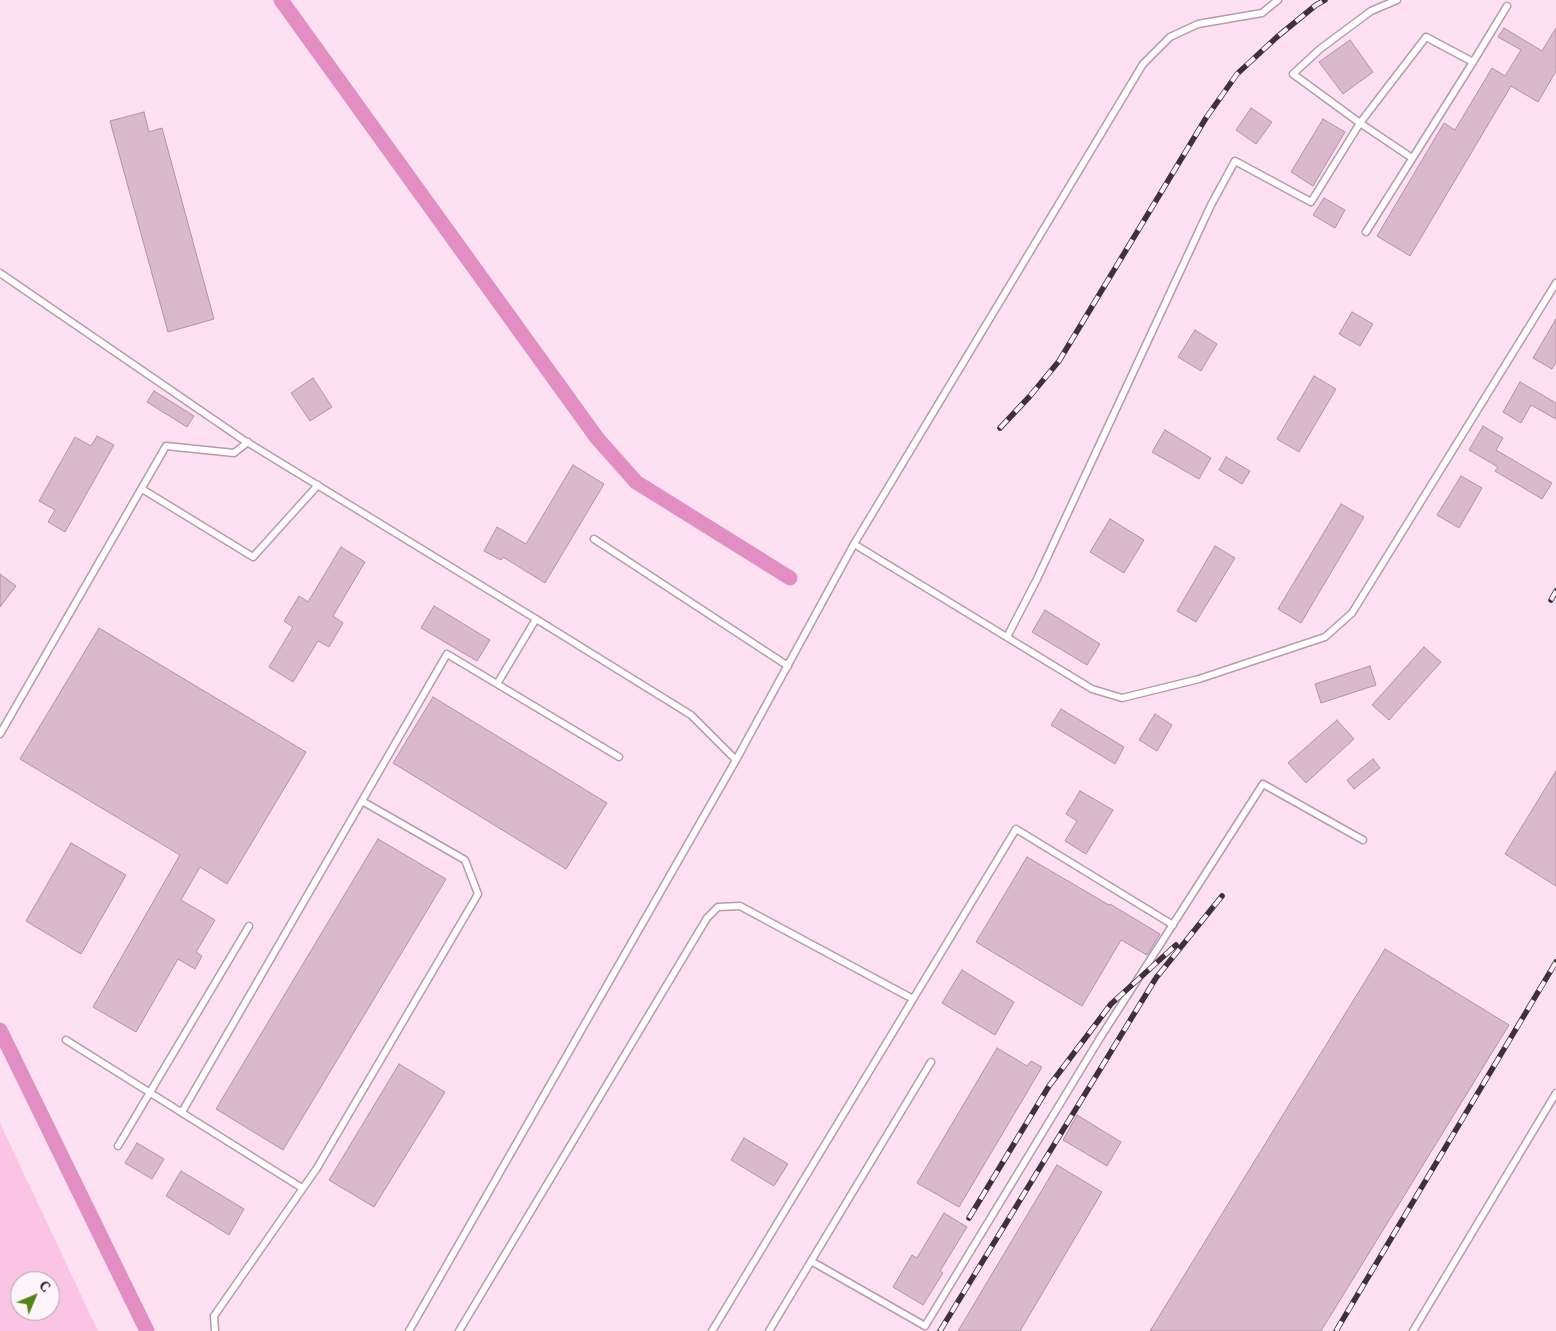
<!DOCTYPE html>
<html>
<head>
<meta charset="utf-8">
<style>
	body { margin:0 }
	#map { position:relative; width:1556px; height:1331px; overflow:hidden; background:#fde1f2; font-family:"PT Serif",serif }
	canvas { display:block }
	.north { position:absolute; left:10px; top:1271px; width:50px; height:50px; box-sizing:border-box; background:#fdf5f9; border:1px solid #a89fa4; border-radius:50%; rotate:45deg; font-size:14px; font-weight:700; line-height:20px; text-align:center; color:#291d24 }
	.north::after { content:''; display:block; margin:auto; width:18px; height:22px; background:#528316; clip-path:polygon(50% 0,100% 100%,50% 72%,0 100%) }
</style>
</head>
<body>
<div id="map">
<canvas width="1556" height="1331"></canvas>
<div class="north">С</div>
</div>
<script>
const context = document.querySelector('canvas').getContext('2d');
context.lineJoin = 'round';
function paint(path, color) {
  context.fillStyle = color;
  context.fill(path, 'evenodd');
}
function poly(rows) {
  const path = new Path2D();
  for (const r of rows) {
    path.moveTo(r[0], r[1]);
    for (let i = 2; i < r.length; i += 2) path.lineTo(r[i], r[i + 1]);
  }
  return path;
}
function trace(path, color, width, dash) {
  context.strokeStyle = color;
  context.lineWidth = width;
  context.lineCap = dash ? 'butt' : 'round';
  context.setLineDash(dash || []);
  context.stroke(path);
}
paint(poly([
	[0,1123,98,1331,0,1331],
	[20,1281,50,1281,50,1311,20,1311]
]), '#fbc4e5');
trace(poly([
	[281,0,597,438,636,482,790,578],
	[0,1030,147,1331]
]), '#e28ec3', 15);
const building = poly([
	[1504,28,1542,51,1556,28,1556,71,1538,102,1511,86,1410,256,1377,236,1444,123,1455,130,1492,68,1505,76,1521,50,1498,37,1504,28],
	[1350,40,1373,72,1343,94,1319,62,1350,40],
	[1251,108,1272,122,1256,144,1236,130,1251,108],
	[144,112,149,132,162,128,214,319,168,332,110,121,144,112],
	[1323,119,1345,132,1313,186,1291,172,1323,119],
	[1324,198,1345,210,1335,228,1313,215,1324,198],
	[1352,312,1373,324,1360,346,1339,334,1352,312],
	[1556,319,1556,362,1552,369,1533,358,1556,319],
	[1195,330,1217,344,1201,371,1178,357,1195,330],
	[1314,376,1336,389,1299,452,1277,439,1314,376],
	[313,378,332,407,310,421,291,393,313,378],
	[1520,382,1556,403,1556,419,1531,405,1521,423,1503,412,1520,382],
	[154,391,194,416,187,427,147,402,154,391],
	[1483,426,1503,438,1496,450,1552,483,1542,499,1495,471,1498,467,1469,450,1483,426],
	[1165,430,1211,458,1199,479,1152,452,1165,430],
	[97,436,114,445,65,532,48,522,55,510,39,501,75,437,91,446,97,436],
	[1226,457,1250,471,1242,484,1219,470,1226,457],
	[573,465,604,484,545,583,503,557,501,560,484,551,497,527,526,544,573,465],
	[1461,476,1482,488,1459,528,1437,515,1461,476],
	[1341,504,1364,517,1301,623,1278,609,1341,504],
	[1110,519,1144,540,1124,573,1090,552,1110,519],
	[1215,546,1235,558,1196,622,1177,611,1215,546],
	[341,547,365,562,333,616,343,623,329,647,318,641,293,682,269,667,293,627,284,621,299,596,308,602,341,547],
	[0,574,16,586,0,607,0,574],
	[434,606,490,640,477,661,421,628,434,606],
	[1045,610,1100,644,1087,665,1032,632,1045,610],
	[99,628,306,752,227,884,200,867,181,900,215,920,196,952,202,956,195,969,178,959,136,1032,93,1007,180,855,20,759,99,628],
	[1424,647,1441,662,1389,720,1372,705,1424,647],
	[1370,666,1376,685,1321,703,1315,684,1370,666],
	[433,697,607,803,566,869,393,763,433,697],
	[1061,709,1124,747,1115,764,1051,725,1061,709],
	[1155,714,1172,725,1157,751,1139,740,1155,714],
	[1337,720,1354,739,1306,783,1288,763,1337,720],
	[1373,759,1380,768,1354,789,1347,780,1373,759],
	[1556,771,1556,886,1505,854,1556,771],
	[1080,791,1113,810,1086,854,1065,841,1077,821,1066,814,1080,791],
	[378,839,446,879,283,1150,216,1109,378,839],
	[71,843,126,875,81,954,26,921,71,843],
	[1027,857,1109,905,1110,904,1160,934,1147,955,1121,940,1082,1006,976,942,1027,857],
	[1385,949,1509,1025,1321,1331,1150,1331,1385,949],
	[962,970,1014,1002,995,1035,942,1003,962,970],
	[997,1048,1027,1066,1031,1061,1042,1067,959,1207,917,1183,997,1048],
	[399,1064,445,1092,374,1207,329,1180,399,1064],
	[1077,1115,1121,1142,1107,1166,1063,1140,1077,1115],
	[744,1138,788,1164,774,1186,731,1160,744,1138],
	[137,1143,164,1159,152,1179,125,1163,137,1143],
	[1057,1165,1102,1192,1020,1331,958,1331,1057,1165],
	[181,1171,244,1209,229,1235,166,1196,181,1171],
	[944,1213,967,1227,940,1271,943,1273,923,1305,893,1287,912,1255,917,1258,944,1213]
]);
paint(building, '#dbb9cd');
trace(building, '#b191a4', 1);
const service = poly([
	[1412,158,1360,123,1426,37,1473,62],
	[1366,232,1473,62,1507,6],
	[0,273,242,439,536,619,691,715,736,760],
	[142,489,253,557,318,485],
	[594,539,788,666],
	[854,544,1092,689,1122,698,1199,679,1325,637,1352,613,1556,283],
	[1007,637,1037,579,1211,205,1235,161,1311,202,1360,123,1293,74,1320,49,1371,11,1397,0],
	[497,684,536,619],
	[0,734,166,446,234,453,248,442],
	[66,1040,302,1188],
	[182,1112,447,654,619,757],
	[118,1146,249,926],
	[811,1261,925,1326,1100,1038,1263,784,1363,840],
	[215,1331,214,1316,317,1168,478,894,465,860,362,801],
	[409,1331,736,760,854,544,1143,64,1170,37,1198,24,1262,13,1278,0],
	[459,1331,707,918,718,907,740,906,913,999],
	[712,1331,1016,829,1173,925],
	[769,1331,931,1062],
	[1413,1331,1556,1093]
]);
trace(service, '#ba99ac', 9);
trace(service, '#fff', 6);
const rail = poly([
	[1000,428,1030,396,1059,361,1206,118,1237,74,1277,37,1316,5,1325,0],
	[1551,600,1556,591],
	[969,1218,1049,1086,1111,1004,1176,945],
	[940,1331,1156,978,1222,896],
	[1336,1331,1556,962]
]);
trace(rail, '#3f3139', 5.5);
trace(rail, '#fdf5f9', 4, [11]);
</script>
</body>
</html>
